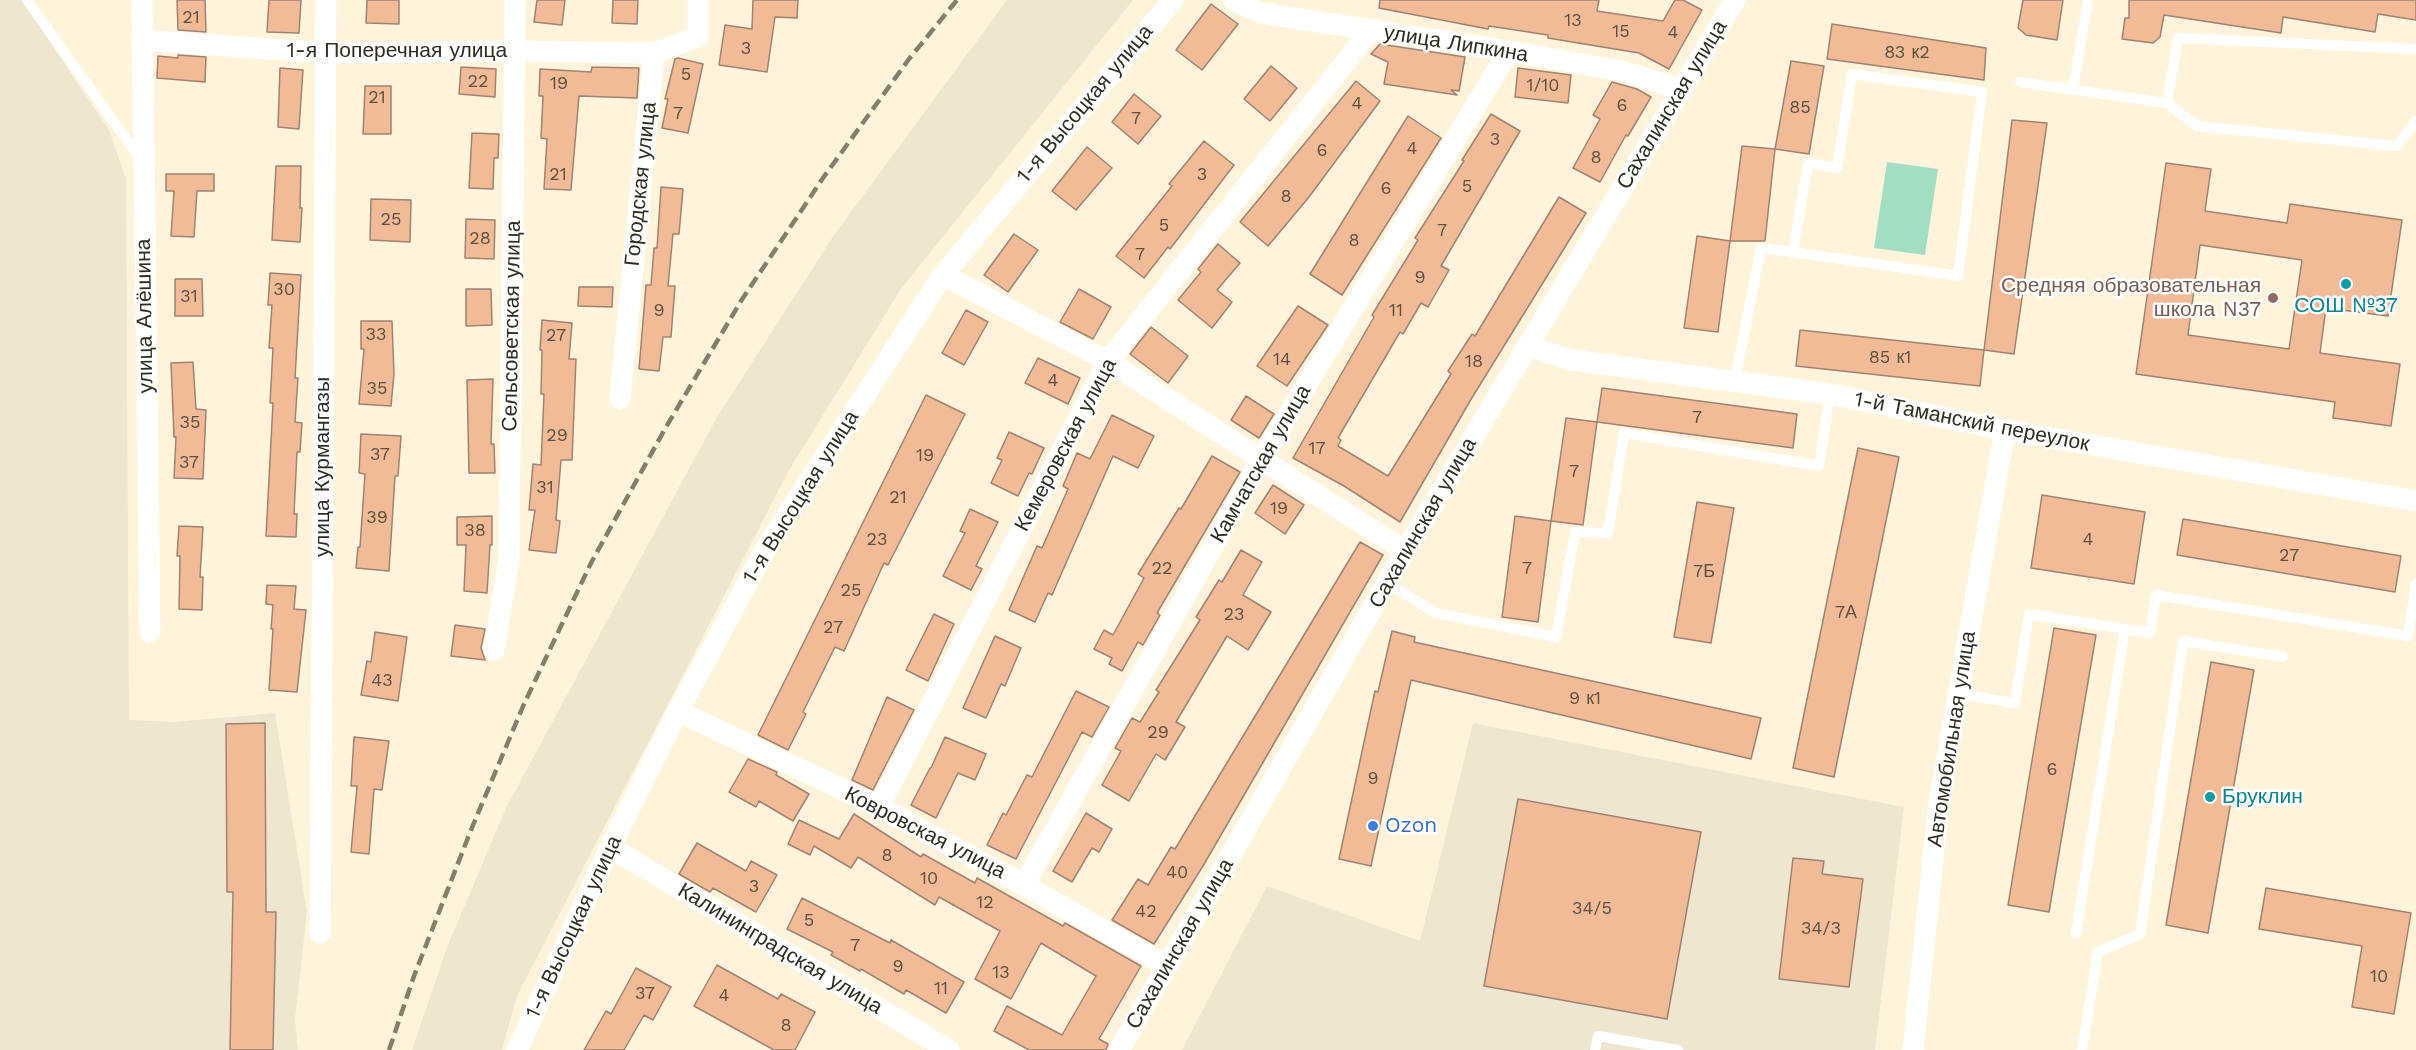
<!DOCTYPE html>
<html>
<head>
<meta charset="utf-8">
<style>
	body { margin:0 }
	canvas { display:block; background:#fff4db }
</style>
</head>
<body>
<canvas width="2416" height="1050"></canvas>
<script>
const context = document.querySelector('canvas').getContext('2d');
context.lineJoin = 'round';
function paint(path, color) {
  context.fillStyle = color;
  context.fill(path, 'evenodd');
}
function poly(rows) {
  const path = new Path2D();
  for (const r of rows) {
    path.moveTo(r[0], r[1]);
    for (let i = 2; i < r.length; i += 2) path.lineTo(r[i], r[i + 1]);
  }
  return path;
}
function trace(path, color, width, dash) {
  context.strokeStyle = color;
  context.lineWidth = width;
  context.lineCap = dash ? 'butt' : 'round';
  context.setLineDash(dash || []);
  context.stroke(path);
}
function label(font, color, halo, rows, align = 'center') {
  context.font = font + ' "Work Sans",sans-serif';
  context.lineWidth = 5;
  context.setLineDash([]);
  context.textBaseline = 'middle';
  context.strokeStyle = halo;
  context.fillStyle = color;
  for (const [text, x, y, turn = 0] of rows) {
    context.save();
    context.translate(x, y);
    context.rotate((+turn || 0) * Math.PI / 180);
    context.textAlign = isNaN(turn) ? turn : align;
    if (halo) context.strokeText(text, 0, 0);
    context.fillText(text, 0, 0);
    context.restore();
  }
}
paint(poly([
	[0,0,22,0,109,130,126,179,129,720,174,722,275,713,307,912,295,1019,298,1050,0,1050],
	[1007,0,1133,0,901,289,788,472,517,996,502,1050,412,1050,447,947,507,806,717,417,834,235],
	[1473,723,1904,807,1875,1050,1182,1050,1267,886,1420,941]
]), '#efe6d1');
paint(poly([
	[1887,162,1938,169,1925,255,1874,248]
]), '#a3dec1');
const building = poly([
	[177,0,205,0,206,32,178,30,177,0],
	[269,0,301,0,299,33,267,32,269,0],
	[367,0,399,0,399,24,366,23,367,0],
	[537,0,565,0,562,25,534,22,537,0],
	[613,0,638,0,637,24,612,23,613,0],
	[753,0,798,0,797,18,775,17,767,72,719,65,725,25,752,29,753,0],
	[1380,0,1599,0,1597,11,1663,21,1675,0,1683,0,1702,10,1669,69,1639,53,1548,38,1548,35,1489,26,1488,29,1379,8,1380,0],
	[2023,0,2063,0,2057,40,2026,35,2018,28,2023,0],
	[2129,0,2416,0,2416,20,2378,14,2375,32,2283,17,2281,33,2164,15,2160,37,2153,43,2122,39,2125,18,2129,18,2129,0],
	[1211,4,1238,24,1202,70,1176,50,1211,4],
	[1832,24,1986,48,1984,80,1827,59,1832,24],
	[1380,44,1465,57,1459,91,1451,90,1457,95,1384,84,1388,62,1371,54,1380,44],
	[178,55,206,57,205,82,157,78,158,56,178,58,178,55],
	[678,58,703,64,688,133,662,128,668,99,665,99,675,59,678,58],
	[1791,61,1824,66,1809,154,1775,149,1791,61],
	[1271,66,1297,88,1270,121,1244,99,1271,66],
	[461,67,496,69,495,97,459,94,461,67],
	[592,67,639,68,637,98,579,96,571,190,544,189,547,139,541,138,543,96,539,96,540,69,591,72,592,67],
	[280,68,303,70,299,129,278,127,280,68],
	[1518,68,1571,75,1568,103,1515,97,1518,68],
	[1356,81,1380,101,1309,197,1268,246,1240,222,1356,81],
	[1612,82,1637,89,1651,97,1628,136,1626,135,1600,182,1573,168,1600,119,1593,115,1612,82],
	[365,86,391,86,391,134,363,134,365,86],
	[1134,94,1161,116,1138,144,1112,122,1134,94],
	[1491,114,1520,131,1441,266,1449,270,1428,307,1421,303,1403,334,1400,332,1338,438,1341,440,1338,446,1388,476,1451,374,1448,371,1472,334,1475,336,1559,197,1586,213,1470,401,1400,522,1344,486,1293,458,1374,317,1372,315,1418,240,1415,238,1464,161,1462,160,1491,114],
	[1408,116,1441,138,1342,295,1310,274,1408,116],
	[2012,120,2047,123,2014,354,1984,350,2012,120],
	[472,133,499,134,498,158,494,158,493,189,469,188,472,133],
	[1204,141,1234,165,1170,249,1168,247,1144,278,1116,256,1172,186,1169,184,1204,141],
	[1742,146,1775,149,1765,241,1730,241,1742,146],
	[1087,147,1112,168,1076,210,1052,191,1087,147],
	[2166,163,2211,169,2205,211,2287,223,2290,204,2402,220,2388,316,2326,308,2320,353,2400,364,2391,426,2333,418,2335,402,2136,374,2166,163],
	[2200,245,2302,260,2289,349,2188,335,2200,245],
	[276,166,301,166,300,208,302,208,300,242,272,240,276,166],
	[166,174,214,174,214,191,197,191,194,237,171,236,174,191,166,191,166,174],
	[661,187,683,189,679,234,673,234,668,286,675,286,671,337,663,337,659,371,639,369,646,285,651,285,654,248,657,248,661,187],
	[371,199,411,200,410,242,370,240,371,199],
	[466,219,495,220,494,259,465,258,466,219],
	[1014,234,1038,250,1008,292,984,275,1014,234],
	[1697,236,1730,241,1718,332,1684,328,1697,236],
	[1218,244,1240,263,1217,290,1232,302,1212,328,1178,300,1201,272,1198,269,1218,244],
	[270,273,301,275,295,378,298,378,295,422,302,423,300,452,297,452,294,514,297,514,296,537,266,536,273,403,270,403,273,348,269,348,272,305,268,305,270,273],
	[175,279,202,279,203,316,175,316,175,279],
	[579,287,613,287,612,307,578,306,579,287],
	[466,289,491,289,492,325,466,326,466,289],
	[1079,289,1111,307,1093,339,1060,322,1079,289],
	[1298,306,1328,325,1287,386,1257,366,1298,306],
	[966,310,988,322,964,365,942,353,966,310],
	[542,320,572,323,569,359,576,359,572,460,561,460,556,520,560,521,556,553,529,550,535,510,529,510,533,464,541,465,544,394,541,394,542,350,540,350,542,320],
	[361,321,392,321,394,374,391,406,359,404,364,349,361,349,361,321],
	[1151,327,1188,356,1168,383,1130,354,1151,327],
	[1800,330,1984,350,1980,386,1796,366,1800,330],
	[1038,358,1080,378,1068,404,1025,383,1038,358],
	[193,362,196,409,206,410,203,479,174,478,176,437,174,437,171,363,193,362],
	[493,379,491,444,494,444,495,473,469,473,467,380,493,379],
	[1602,388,1797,414,1793,448,1597,422,1602,388],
	[926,395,965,414,888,565,884,563,844,651,835,647,803,712,806,714,788,750,758,735,926,395],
	[1246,396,1274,414,1259,438,1231,420,1246,396],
	[1112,415,1154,436,1138,468,1113,456,1052,595,1048,593,1035,622,1009,610,1037,546,1042,548,1068,489,1063,486,1077,453,1090,459,1112,415],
	[1566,418,1597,422,1583,525,1551,521,1566,418],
	[1009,432,1044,448,1032,474,1029,473,1018,496,991,483,1002,460,997,458,1009,432],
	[361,434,401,436,398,476,395,476,389,571,356,568,358,547,360,547,365,474,359,473,361,434],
	[1858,448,1899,457,1834,777,1793,768,1858,448],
	[1212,456,1240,472,1157,613,1160,615,1143,645,1138,642,1122,671,1109,664,1112,658,1094,649,1104,630,1113,635,1144,578,1138,574,1179,508,1181,509,1212,456],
	[1273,485,1304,505,1285,534,1255,513,1273,485],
	[2042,495,2145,512,2134,584,2031,568,2042,495],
	[1697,502,1734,508,1711,643,1674,637,1697,502],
	[970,509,998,522,976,566,982,569,971,590,943,576,965,533,960,531,970,509],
	[492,516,492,545,490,545,487,593,464,591,466,545,457,545,457,517,492,516],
	[1515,516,1551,521,1538,622,1502,617,1515,516],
	[2183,519,2401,556,2395,592,2177,555,2183,519],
	[179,526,203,527,200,577,203,577,202,610,179,609,180,556,177,556,179,526],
	[1360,542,1383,555,1203,866,1154,944,1112,920,1138,879,1148,885,1171,847,1175,849,1360,542],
	[1241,550,1262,562,1243,595,1271,612,1248,650,1227,636,1176,722,1185,727,1165,760,1156,754,1129,801,1102,785,1121,751,1115,748,1132,718,1140,722,1159,692,1156,690,1200,620,1196,617,1219,580,1222,582,1241,550],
	[267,585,296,586,294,609,306,610,297,692,269,690,273,629,271,629,273,605,266,604,267,585],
	[934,614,954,624,928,681,906,670,934,614],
	[455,625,485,629,481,648,485,660,451,656,455,625],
	[2054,628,2096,635,2049,912,2008,905,2054,628],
	[1392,631,1415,637,1414,642,1761,718,1751,759,1411,680,1371,866,1339,859,1375,691,1378,692,1392,631],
	[375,632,407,637,398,701,361,695,367,661,371,662,375,632],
	[995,636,1021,648,1005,686,1001,684,986,718,963,708,995,636],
	[2211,662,2254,670,2208,933,2166,925,2211,662],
	[1076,691,1109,707,1092,737,1082,732,1016,859,987,845,1003,813,1006,815,1027,775,1032,777,1076,691],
	[887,697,914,710,873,790,852,780,887,697],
	[265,723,266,912,276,912,273,1050,230,1050,233,892,227,892,226,724,265,723],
	[354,737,389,741,382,790,374,789,369,854,351,852,357,786,351,786,354,737],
	[945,737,986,754,975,780,958,773,936,818,911,805,930,768,931,768,945,737],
	[748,759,777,772,776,775,809,794,793,821,759,801,756,807,729,792,748,759],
	[1518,799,1701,832,1667,1019,1484,986,1518,799],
	[1086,813,1112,829,1099,852,1092,848,1072,882,1053,871,1086,813],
	[854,814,921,857,923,854,975,883,977,878,1063,926,1065,923,1141,966,1099,1039,1108,1044,1106,1050,1029,1050,994,1031,1007,1006,1062,1035,1096,976,1041,943,1011,999,975,979,1000,931,939,897,935,905,858,857,851,868,814,846,810,855,788,844,799,820,839,839,854,814],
	[697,843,746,871,751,861,777,875,756,912,713,888,710,892,679,874,697,843],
	[1793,858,1824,861,1822,874,1863,879,1849,987,1779,979,1793,858],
	[2266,888,2411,913,2394,1014,2352,1007,2362,946,2259,929,2266,888],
	[802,898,890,943,891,940,964,982,946,1013,906,990,904,994,861,969,860,971,831,955,833,952,787,929,802,898],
	[717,965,778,999,781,994,815,1012,795,1050,774,1050,694,1006,717,965],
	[636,968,671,987,653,1020,644,1015,624,1050,584,1050,606,1011,611,1014,636,968]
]);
paint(building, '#f1bb97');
trace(building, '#9f8371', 1.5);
trace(poly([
	[27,0,142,161],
	[2020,82,2167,103,2178,38,2416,49],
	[2073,89,2088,0],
	[2167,103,2197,126,2397,146,2416,121],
	[1735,380,1761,248,1793,252,1808,163,1837,168,1852,74,1982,92,1958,276,1793,252],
	[1388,583,1435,613,1556,637,1575,532,1608,533,1624,433,1819,466,1830,394],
	[1958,694,2015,703,2029,614,2125,629],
	[2076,933,2125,629,2150,633,2156,595,2408,636,2416,584],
	[1595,1050,1598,1036,1678,1050],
	[2082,1050,2098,952,2140,934,2183,641,2283,657]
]), '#fff', 10);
trace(poly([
	[142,0,150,632],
	[1233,0,1261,13,1509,51,1621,71,1680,89],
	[141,40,326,53,515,51,654,53],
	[943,275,1108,361,1405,551],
	[1529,346,1571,360,1830,394,2005,430,2416,501],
	[620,399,654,53,698,37,698,0],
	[494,650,509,560,515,0],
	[678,711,879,807,1024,885,1167,966],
	[879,807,1108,361,1371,30],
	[610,847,949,1050],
	[1024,885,1261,460,1509,51],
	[320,933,326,0],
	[517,1050,610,847,678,711,769,543,943,275,1173,0],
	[1119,1050,1405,551,1735,0],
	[1913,1050,1939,803,2005,430]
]), '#fff', 21);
trace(poly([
	[389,1050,414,976,471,830,524,704,591,563,666,427,741,301,823,178,909,59,957,0]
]), '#867e6d', 4.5, [12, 6]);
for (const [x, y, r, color] of [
	[2346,284,6,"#0f9aa8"],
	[2273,298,6,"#8d6e63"],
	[2210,797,6,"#0f9aa8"],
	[1373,826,6,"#3f7fe0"]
]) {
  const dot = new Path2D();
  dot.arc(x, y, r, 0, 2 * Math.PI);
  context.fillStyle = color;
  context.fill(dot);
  trace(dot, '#fff', 2);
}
label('18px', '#61503e', null, [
	["21",191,18],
	["13",1573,21],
	["15",1621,32],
	["4",1673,33],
	["3",746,49],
	["83 к2",1907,53],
	["5",686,75],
	["22",478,82],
	["19",559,84],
	["1/10",1543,86],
	["21",377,98],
	["4",1357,104],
	["6",1622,106],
	["85",1800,108],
	["7",678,114],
	["7",1136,119],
	["3",1495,140],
	["4",1412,149],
	["6",1322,151],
	["8",1596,158],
	["21",558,175],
	["3",1202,175],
	["5",1467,187],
	["6",1386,189],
	["8",1286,197],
	["25",391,220],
	["5",1164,226],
	["7",1442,231],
	["28",480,239],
	["8",1354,241],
	["7",1140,255],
	["9",1420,278],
	["30",284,290],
	["31",189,297],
	["9",659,311],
	["11",1396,311],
	["33",376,335],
	["27",556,336],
	["85 к1",1890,358],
	["14",1282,360],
	["18",1474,362],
	["4",1053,381],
	["35",377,389],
	["7",1697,418],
	["35",190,423],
	["29",557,436],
	["17",1317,449],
	["37",380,455],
	["19",925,456],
	["37",189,463],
	["7",1574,472],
	["31",545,488],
	["21",898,498],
	["19",1279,509],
	["39",377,518],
	["38",475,531],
	["23",877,540],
	["4",2088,540],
	["27",2289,556],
	["22",1162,569],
	["7",1527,569],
	["7Б",1704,572],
	["25",851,591],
	["7А",1846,613],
	["23",1234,615],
	["27",833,628],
	["43",382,681],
	["9 к1",1585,699],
	["29",1158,733],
	["6",2052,770],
	["9",1373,779],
	["8",887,856],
	["40",1177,873],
	["10",929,879],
	["3",754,887],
	["12",985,903],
	["34/5",1592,909],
	["42",1146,912],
	["5",809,921],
	["34/3",1821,929],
	["7",855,946],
	["9",898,967],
	["13",1001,973],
	["10",2379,977],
	["11",941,989],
	["37",645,994],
	["4",724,996],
	["8",786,1026]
]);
label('21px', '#312c20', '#fff', [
	["улица Липкина",1456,44,9],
	["1-я Поперечная улица",397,51],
	["1-я Высоцкая улица",1085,104,-50],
	["Сахалинская улица",1672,105,-59],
	["Городская улица",641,184,-84],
	["улица Алёшина",145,316,-91],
	["Сельсоветская улица",512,326,-89],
	["1-й Таманский переулок",1972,422,11],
	["Кемеровская улица",1066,445,-62],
	["Камчатская улица",1261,464,-60],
	["улица Курмангазы",323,467,-90],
	["1-я Высоцкая улица",801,497,-58],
	["Сахалинская улица",1423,523,-60],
	["Автомобильная улица",1952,739,-81],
	["Ковровская улица",925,833,27],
	["1-я Высоцкая улица",574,927,-65],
	["Сахалинская улица",1180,944,-60],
	["Калининградская улица",780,949,31]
]);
label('21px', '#785e54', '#fff', [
	["Средняя образовательная",2261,286],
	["школа N37",2261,310]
], 'right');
label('21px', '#0d838f', '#fff', [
	["СОШ №37",2346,306],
	["Бруклин",2222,797,"left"]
]);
label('21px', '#366cbe', '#fff', [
	["Ozon",1385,826]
], 'left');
</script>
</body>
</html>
